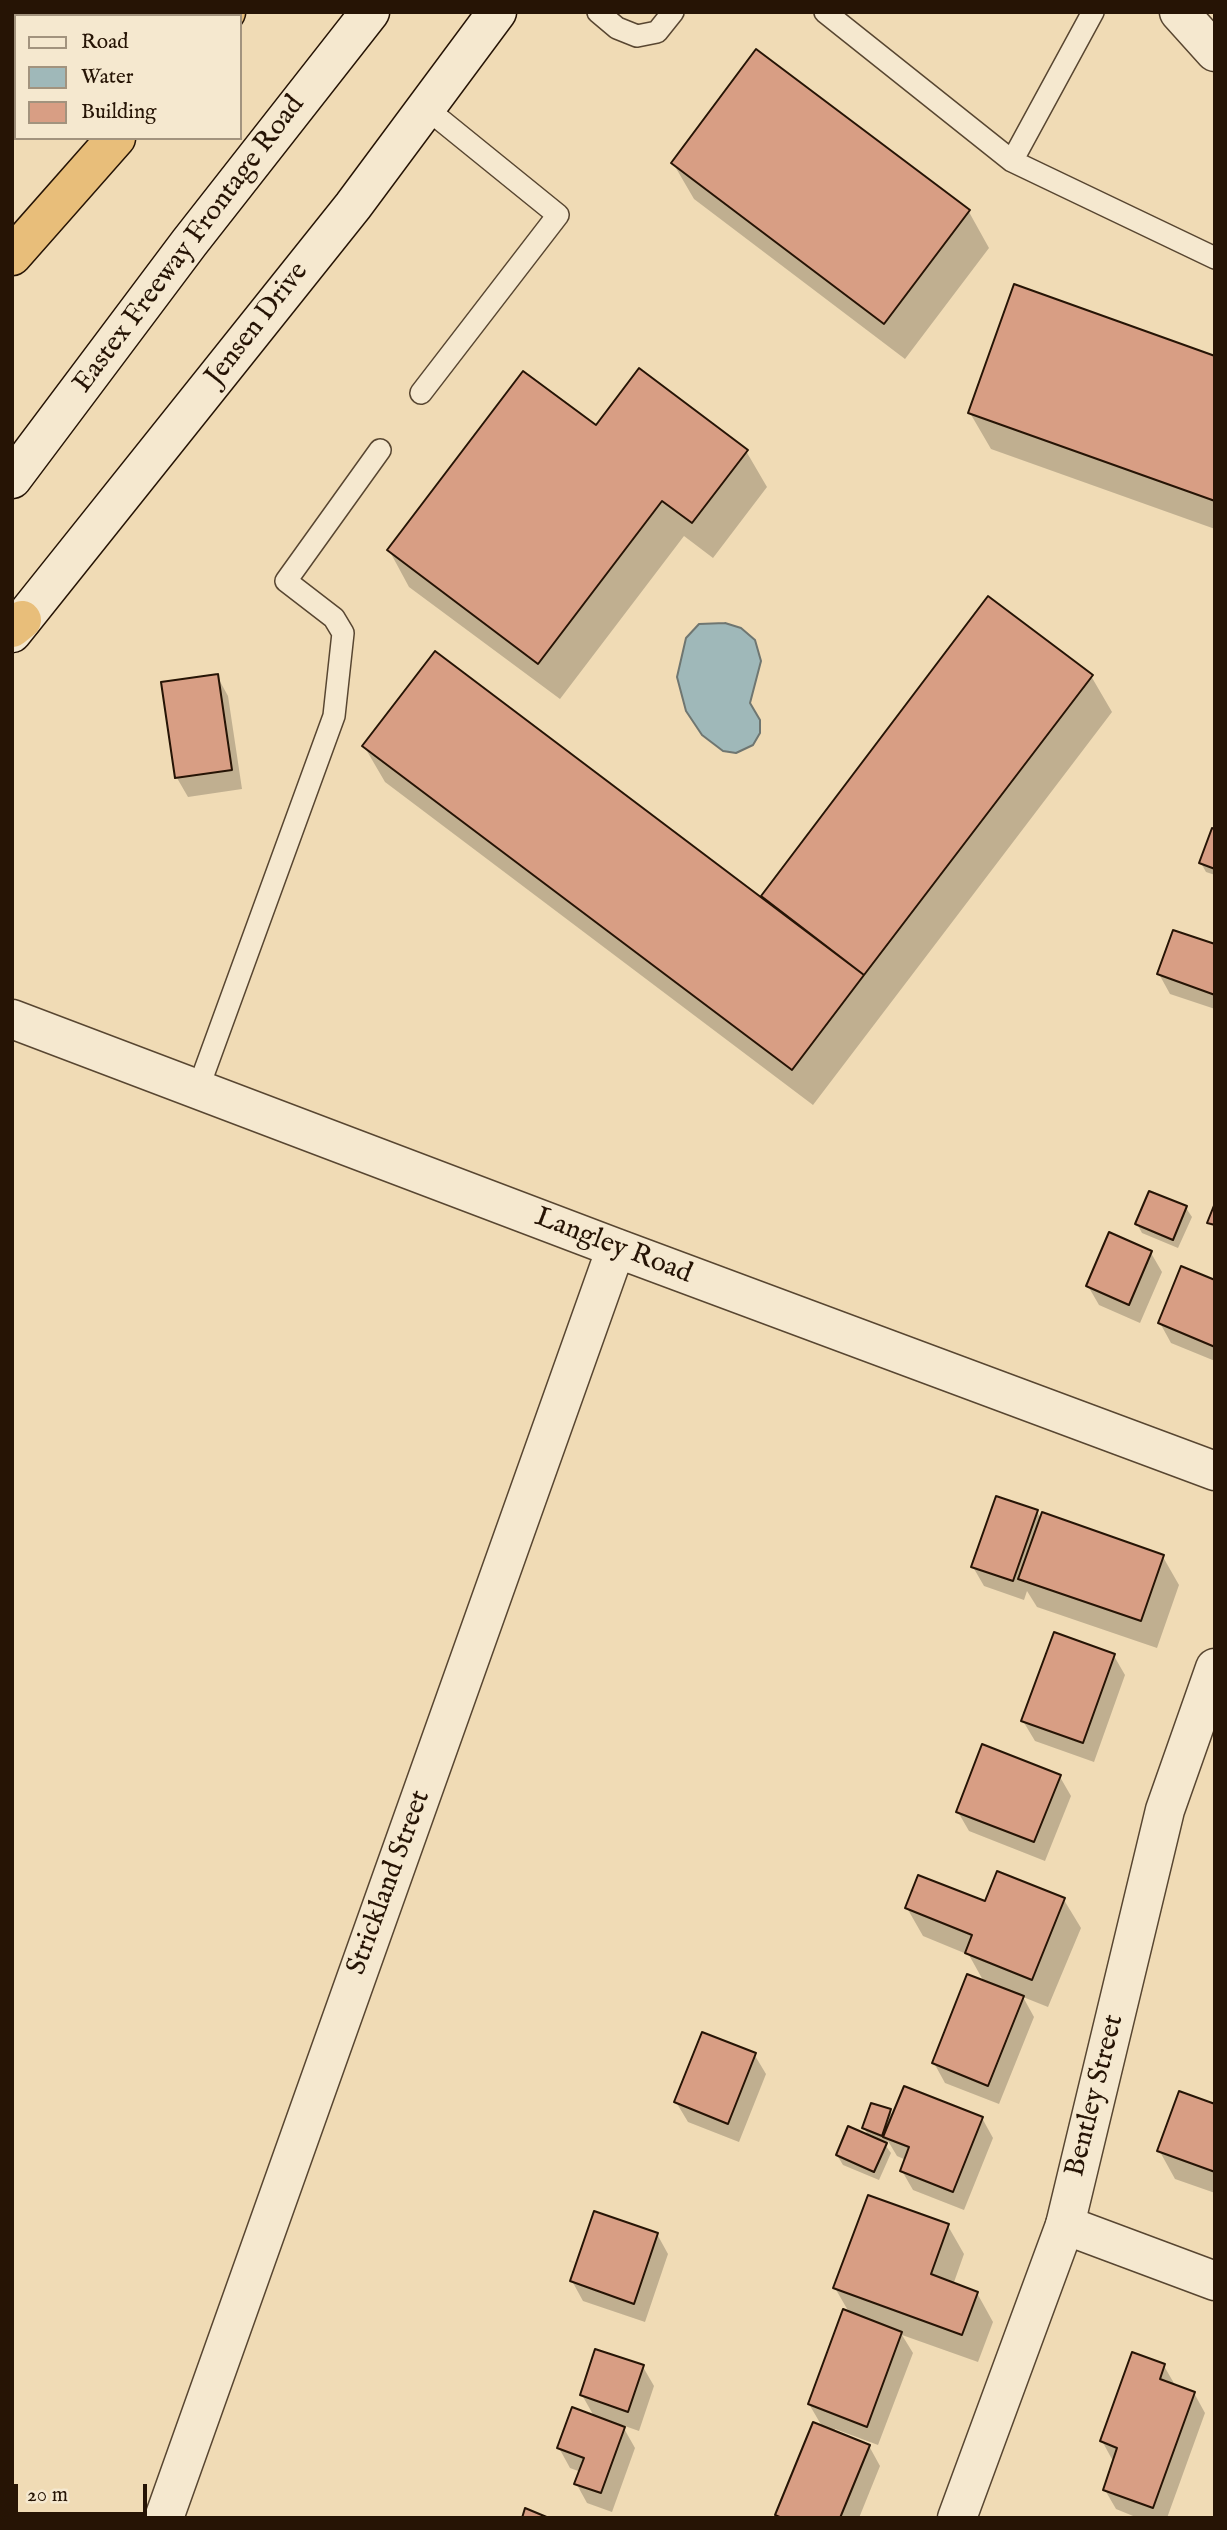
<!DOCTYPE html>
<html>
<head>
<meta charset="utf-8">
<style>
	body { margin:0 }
	#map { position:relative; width:1227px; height:2530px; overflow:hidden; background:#f0dbb5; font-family:"IM FELL English",serif }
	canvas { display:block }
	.frame { position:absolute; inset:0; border:14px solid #261405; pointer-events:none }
	.legend { position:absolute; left:14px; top:14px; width:228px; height:126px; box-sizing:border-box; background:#f5e8cf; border:2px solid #a2937e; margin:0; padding:9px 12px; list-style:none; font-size:21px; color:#261405 }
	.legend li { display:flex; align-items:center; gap:14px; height:35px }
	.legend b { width:35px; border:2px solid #a2937e }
	.scale { position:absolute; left:14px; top:2484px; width:133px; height:32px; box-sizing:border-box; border:4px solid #261405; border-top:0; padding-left:9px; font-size:21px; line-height:24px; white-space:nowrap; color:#261405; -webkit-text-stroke:5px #f5e8cf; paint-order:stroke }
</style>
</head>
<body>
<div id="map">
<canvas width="1227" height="2530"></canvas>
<div class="frame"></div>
<ul class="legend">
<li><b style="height:9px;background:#f5e8cf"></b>Road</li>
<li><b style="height:19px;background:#9fb8b9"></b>Water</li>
<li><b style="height:19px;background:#d89e84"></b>Building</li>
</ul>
<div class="scale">20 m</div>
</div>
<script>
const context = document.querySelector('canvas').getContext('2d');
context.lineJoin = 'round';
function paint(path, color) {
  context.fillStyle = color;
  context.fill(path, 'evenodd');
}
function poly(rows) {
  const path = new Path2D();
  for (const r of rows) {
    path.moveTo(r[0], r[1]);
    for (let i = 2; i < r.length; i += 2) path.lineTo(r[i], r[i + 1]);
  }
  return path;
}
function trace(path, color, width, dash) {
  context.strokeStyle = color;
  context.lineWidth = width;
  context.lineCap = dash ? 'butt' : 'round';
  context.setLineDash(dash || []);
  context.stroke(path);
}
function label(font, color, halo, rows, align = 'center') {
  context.font = font + ' "IM FELL English",serif';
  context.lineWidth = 5;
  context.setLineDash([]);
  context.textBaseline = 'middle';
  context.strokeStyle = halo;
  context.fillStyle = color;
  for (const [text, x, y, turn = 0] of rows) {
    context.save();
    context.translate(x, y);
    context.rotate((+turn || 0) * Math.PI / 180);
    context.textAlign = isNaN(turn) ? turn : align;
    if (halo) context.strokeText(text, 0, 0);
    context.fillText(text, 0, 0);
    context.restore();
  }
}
const water = poly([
	[725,623,741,628,755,640,761,661,750,703,760,720,760,733,753,745,736,753,723,751,702,735,686,711,677,677,686,638,699,624,725,623]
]);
paint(water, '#9fb8b9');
trace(water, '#6f7671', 2);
paint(poly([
	[673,163,969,212,989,248,905,359,694,199],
	[1215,358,1215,529,991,449,970,413],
	[596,427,746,451,767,487,713,558,684,536,560,699,409,587,389,550],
	[989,598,1091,676,1112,712,813,1105,385,782,364,746,761,898],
	[217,676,228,696,242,789,188,797,177,778],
	[1215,830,1215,875,1206,872,1201,863],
	[1215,946,1215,1009,1170,994,1159,974],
	[1186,1208,1192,1217,1178,1248,1142,1233,1137,1224],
	[1151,1253,1162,1272,1140,1323,1099,1305,1088,1286],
	[1215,1282,1215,1361,1171,1343,1160,1323],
	[1037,1512,1041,1519,1163,1557,1179,1585,1157,1648,1037,1607,1027,1591,1024,1600,984,1586,973,1567],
	[1114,1656,1125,1675,1094,1762,1035,1741,1023,1721],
	[1060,1777,1071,1796,1045,1861,969,1831,958,1812],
	[1064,1900,1081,1928,1048,2007,1023,1997,1034,2017,999,2104,945,2083,934,2063,984,1982,969,1955,923,1936,907,1908],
	[754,2054,766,2074,739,2142,688,2122,676,2102],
	[1215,2106,1215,2193,1175,2179,1159,2150],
	[890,2111,893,2117,982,2118,993,2138,964,2210,913,2190,902,2171,906,2160,897,2156,888,2141,886,2146,891,2153,879,2180,843,2165,837,2155,869,2137,864,2128],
	[948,2226,964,2254,953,2285,977,2293,993,2322,978,2362,902,2335,913,2353,878,2445,835,2429,834,2432,869,2446,880,2466,859,2518,779,2518,777,2515,823,2428,809,2404,850,2314,835,2288],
	[657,2234,668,2254,645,2322,583,2301,572,2281],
	[1164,2366,1175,2385,1194,2393,1205,2413,1167,2518,1138,2518,1116,2509,1105,2490,1113,2461,1102,2441],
	[643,2367,654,2386,639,2431,622,2425,635,2448,612,2512,587,2503,576,2483,581,2472,570,2468,559,2448,595,2418,582,2395]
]), '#0003');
const building = poly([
	[756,49,970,210,884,324,671,163,756,49],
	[1014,284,1215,356,1215,501,968,413,1014,284],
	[639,368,748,450,692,523,662,501,538,664,387,550,523,371,596,425,639,368],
	[988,596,1093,675,864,975,761,896,988,596],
	[435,651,864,975,792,1070,362,746,435,651],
	[218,674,232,770,175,778,161,682,218,674],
	[1212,828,1215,829,1215,869,1199,863,1212,828],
	[1173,930,1215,944,1215,995,1157,974,1173,930],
	[1149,1191,1187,1206,1173,1240,1135,1224,1149,1191],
	[1215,1203,1215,1225,1207,1223,1215,1203],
	[1109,1232,1152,1251,1129,1305,1086,1286,1109,1232],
	[1181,1266,1215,1280,1215,1347,1158,1323,1181,1266],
	[996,1496,1038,1510,1013,1581,971,1567,996,1496],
	[1042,1512,1164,1555,1141,1621,1018,1579,1042,1512],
	[1054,1632,1115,1654,1083,1743,1021,1721,1054,1632],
	[982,1744,1061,1775,1034,1842,956,1812,982,1744],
	[997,1871,1065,1898,1032,1980,965,1953,972,1935,905,1908,918,1875,985,1901,997,1871],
	[967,1974,1024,1996,988,2086,932,2063,967,1974],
	[702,2032,756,2053,728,2124,674,2102,702,2032],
	[904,2086,983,2117,953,2192,900,2171,909,2147,883,2137,904,2086],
	[1179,2091,1215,2104,1215,2172,1157,2151,1179,2091],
	[871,2103,891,2109,882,2136,862,2128,871,2103],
	[848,2126,887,2143,874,2172,836,2155,848,2126],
	[868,2195,949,2224,931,2274,978,2292,962,2335,833,2288,868,2195],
	[594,2211,658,2233,634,2304,570,2281,594,2211],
	[843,2309,902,2332,867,2427,808,2404,843,2309],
	[595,2349,644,2365,628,2412,580,2395,595,2349],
	[1132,2352,1165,2364,1160,2379,1195,2392,1153,2508,1103,2490,1117,2448,1100,2441,1132,2352],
	[572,2407,625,2427,601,2493,574,2484,584,2458,557,2448,572,2407],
	[813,2422,870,2445,840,2518,782,2518,775,2515,813,2422],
	[525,2508,549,2518,522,2518,525,2508]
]);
paint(building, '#d89e84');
trace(building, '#261405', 2);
const service = poly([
	[598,12,617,28,637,36,657,32,673,12],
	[825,12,1012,161,1215,258],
	[1012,161,1093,12],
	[421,393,558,215,426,108],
	[198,1089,334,716,343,633,334,618,286,581,380,450]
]);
const minor = poly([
	[12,1019,616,1248,1215,1471],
	[1065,2225,1215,2281],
	[164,2518,616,1248]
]);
const tertiary = poly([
	[1179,12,1215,52],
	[957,2518,1065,2225,1165,1810,1215,1668]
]);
const secondary = poly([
	[12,479,189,243,370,12],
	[12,633,353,206,497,12]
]);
const motorway = poly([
	[65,16,68,12],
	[223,16,226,12],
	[12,79,16,74],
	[12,256,116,138],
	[12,628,22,620]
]);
trace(service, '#584631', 24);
trace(minor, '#584631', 41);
trace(tertiary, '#584631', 41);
trace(secondary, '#261405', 41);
trace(motorway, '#261405', 41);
trace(service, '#f5e8cf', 21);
trace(minor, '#f5e8cf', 38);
trace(tertiary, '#f5e8cf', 38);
trace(secondary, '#f5e8cf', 38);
trace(motorway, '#e8be7a', 38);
label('28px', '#261405', '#f5e8cf', [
	["Eastex Freeway Frontage Road",190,245,-53],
	["Jensen Drive",258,325,-52],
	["Langley Road",613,1247,21],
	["Strickland Street",390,1883,-70],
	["Bentley Street",1096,2096,-76]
]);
</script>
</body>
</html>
